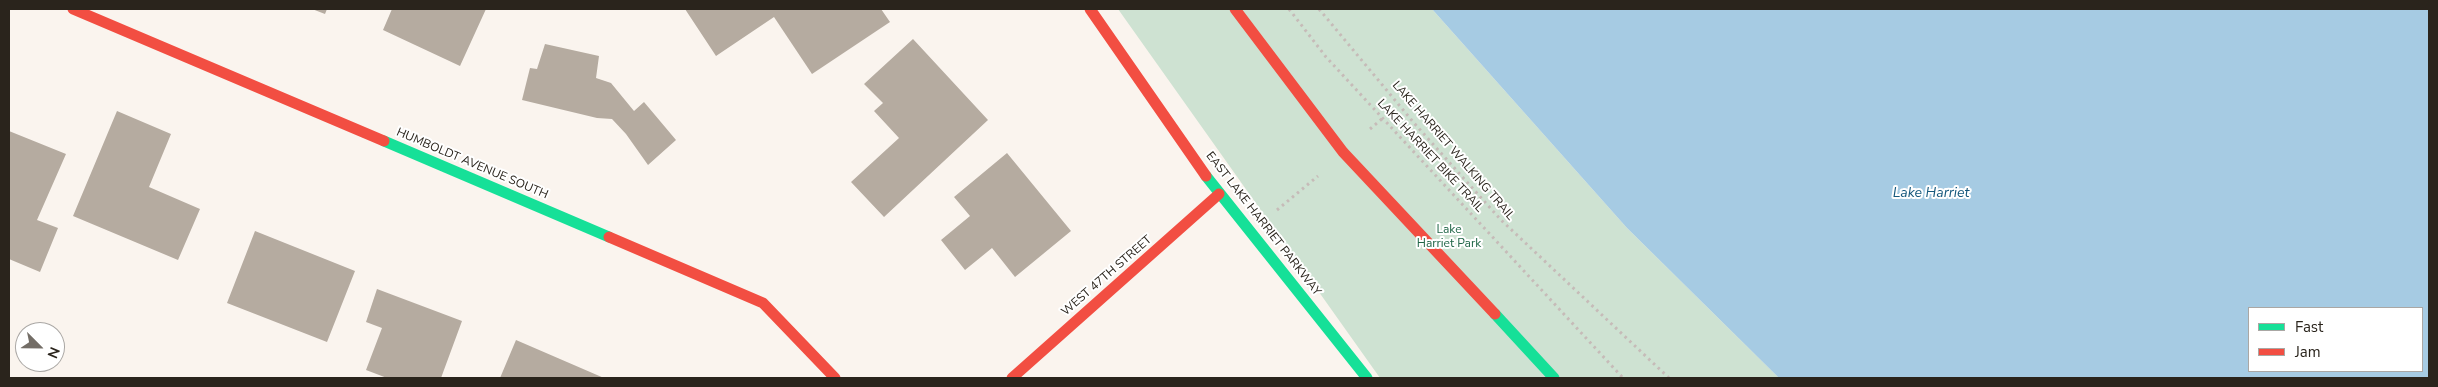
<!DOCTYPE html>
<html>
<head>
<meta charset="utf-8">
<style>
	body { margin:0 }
	#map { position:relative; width:2438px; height:387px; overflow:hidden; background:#faf4ee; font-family:"Nunito Sans",sans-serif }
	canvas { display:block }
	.frame { position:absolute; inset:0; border:10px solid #2a241c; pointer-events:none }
	.legend { position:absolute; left:2248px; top:307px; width:175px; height:65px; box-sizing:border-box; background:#fff; border:1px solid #aaa7a4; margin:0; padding:6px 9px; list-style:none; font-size:15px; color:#2a241c }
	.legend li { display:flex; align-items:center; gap:10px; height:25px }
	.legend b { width:25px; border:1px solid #aaa7a4 }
	.north { position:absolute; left:15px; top:322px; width:50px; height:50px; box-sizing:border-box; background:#fff; border:1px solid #aaa7a4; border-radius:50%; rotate:113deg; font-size:14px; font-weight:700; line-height:20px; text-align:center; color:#2a241c }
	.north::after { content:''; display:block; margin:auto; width:18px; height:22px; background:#736d66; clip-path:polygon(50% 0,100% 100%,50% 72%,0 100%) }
</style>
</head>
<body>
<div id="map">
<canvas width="2438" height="387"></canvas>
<div class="frame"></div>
<ul class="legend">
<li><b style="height:6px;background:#16e098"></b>Fast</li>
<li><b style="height:6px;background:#f24e42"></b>Jam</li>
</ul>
<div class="north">N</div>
</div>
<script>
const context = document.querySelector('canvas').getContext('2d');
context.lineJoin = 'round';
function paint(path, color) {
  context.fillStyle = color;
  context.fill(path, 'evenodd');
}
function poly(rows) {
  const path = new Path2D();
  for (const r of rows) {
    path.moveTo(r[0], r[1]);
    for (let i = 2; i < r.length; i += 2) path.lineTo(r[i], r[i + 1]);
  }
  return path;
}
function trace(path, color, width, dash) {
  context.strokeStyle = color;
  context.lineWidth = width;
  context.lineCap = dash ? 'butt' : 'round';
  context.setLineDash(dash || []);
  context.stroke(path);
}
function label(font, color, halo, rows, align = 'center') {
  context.font = font + ' "Nunito Sans",sans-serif';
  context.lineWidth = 4;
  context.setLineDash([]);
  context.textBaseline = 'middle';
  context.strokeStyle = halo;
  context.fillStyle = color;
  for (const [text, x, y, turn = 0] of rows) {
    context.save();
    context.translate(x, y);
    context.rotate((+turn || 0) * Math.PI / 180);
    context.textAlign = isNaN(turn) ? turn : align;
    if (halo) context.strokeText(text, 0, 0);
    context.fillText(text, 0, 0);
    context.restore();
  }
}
paint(poly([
	[1118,9,1432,9,1627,228,1779,378,1380,378]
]), '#cee2d2');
paint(poly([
	[1432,9,2429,9,2429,378,1779,378,1627,228],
	[2249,308,2422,308,2422,371,2249,371]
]), '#a6cbe3');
paint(poly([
	[312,9,327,9,325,14],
	[392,9,486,9,460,66,383,30],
	[685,9,881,9,890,22,812,74,774,17,716,56],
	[913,39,988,120,884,217,851,182,899,138,874,111,883,103,864,84],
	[545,44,599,56,596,78,611,83,634,111,644,102,676,140,648,165,626,134,612,119,597,118,522,100,530,68,537,69],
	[117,111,171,134,149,187,200,209,178,260,73,216],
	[9,131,66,154,37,220,58,228,40,272,9,259],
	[1007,153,1071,231,1015,277,992,248,965,270,941,240,970,216,954,197],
	[255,231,355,271,327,342,227,303],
	[377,289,462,321,441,378,387,378,366,370,382,328,366,322],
	[516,340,604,378,500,378]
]), '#b5aba0');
trace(poly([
	[1289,9,1326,57,1623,378],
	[1319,9,1414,123,1501,220,1669,378],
	[1370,129,1383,118],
	[1277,210,1318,176]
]), '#c6bbb8', 3, [2.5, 4]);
trace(poly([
	[384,141,609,237],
	[1206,176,1367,378],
	[1495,314,1554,378]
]), '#16e098', 11);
trace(poly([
	[73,9,384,141],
	[1090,9,1206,176],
	[1235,9,1343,152,1495,314],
	[609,237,763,303,835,378],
	[1012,378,1219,194]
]), '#f24e42', 11);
label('12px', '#2a241c', '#fff', [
	["LAKE HARRIET WALKING TRAIL",1453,151,49],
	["LAKE HARRIET BIKE TRAIL",1430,156,47],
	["HUMBOLDT AVENUE SOUTH",472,164,23],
	["EAST LAKE HARRIET PARKWAY",1263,224,52],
	["WEST 47TH STREET",1107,276,-41]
]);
label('12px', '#1f6546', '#fff', [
	["Lake",1449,230],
	["Harriet Park",1449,244]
]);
label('italic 14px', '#15587c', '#fff', [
	["Lake Harriet",1931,194]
]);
</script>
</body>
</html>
